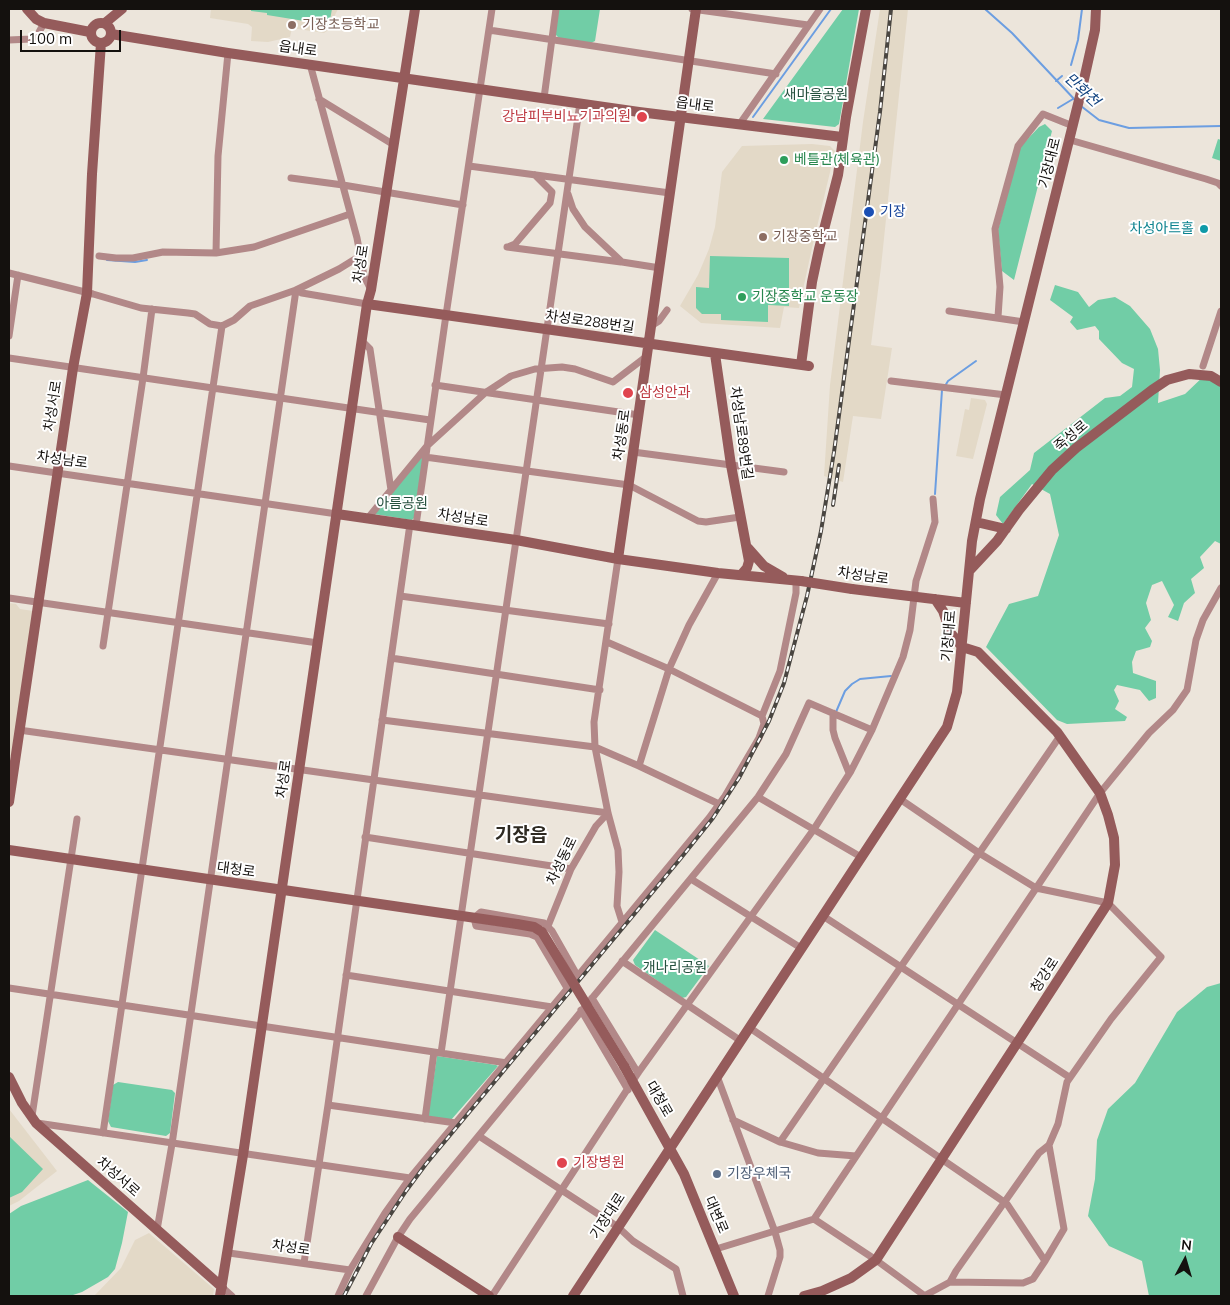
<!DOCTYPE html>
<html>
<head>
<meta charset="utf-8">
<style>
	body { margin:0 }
	#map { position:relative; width:1230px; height:1305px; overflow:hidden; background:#ece5db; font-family:Mulish,sans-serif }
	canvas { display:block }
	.frame { position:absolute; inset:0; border:10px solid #14110e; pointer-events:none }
	.north { position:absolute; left:1160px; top:1235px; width:50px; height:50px; -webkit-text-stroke:4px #fff; paint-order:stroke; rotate:6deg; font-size:14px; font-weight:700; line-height:20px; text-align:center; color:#14110e }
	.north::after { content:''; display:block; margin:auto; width:18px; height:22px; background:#14110e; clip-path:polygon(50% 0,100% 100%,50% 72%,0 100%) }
	.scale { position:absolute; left:20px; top:30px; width:101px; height:22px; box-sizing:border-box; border:2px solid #14110e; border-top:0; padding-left:6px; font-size:15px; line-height:18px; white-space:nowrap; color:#14110e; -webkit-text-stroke:4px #fff; paint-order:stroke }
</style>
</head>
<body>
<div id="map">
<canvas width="1230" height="1305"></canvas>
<div class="frame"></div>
<div class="north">N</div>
<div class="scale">100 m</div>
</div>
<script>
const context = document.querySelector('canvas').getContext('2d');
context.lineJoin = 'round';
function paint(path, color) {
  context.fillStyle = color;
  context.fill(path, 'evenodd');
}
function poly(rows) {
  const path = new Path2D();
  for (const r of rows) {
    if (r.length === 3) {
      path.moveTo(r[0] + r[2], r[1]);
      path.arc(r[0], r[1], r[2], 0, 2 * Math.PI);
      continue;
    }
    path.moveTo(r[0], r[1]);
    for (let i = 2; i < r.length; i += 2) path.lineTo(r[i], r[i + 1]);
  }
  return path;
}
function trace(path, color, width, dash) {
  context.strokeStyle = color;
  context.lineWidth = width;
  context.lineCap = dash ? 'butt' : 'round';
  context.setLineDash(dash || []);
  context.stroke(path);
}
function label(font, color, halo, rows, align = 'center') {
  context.font = font + ' Mulish,"Noto Sans KR",sans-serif';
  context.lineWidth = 4;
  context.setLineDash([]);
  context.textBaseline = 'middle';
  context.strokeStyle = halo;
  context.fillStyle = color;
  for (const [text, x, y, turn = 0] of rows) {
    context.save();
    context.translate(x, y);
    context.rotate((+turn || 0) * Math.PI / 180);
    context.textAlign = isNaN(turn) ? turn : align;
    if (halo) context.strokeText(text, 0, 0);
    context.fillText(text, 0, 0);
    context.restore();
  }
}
paint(poly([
	[211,9,338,9,334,17,334,26,324,33,292,28,290,37,268,42,251,41,252,27,248,24,210,18],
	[880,9,908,9,881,267,871,345,892,348,881,419,853,416,843,482,824,476,830,385,863,122],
	[812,144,830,146,835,151,812,248,799,308,784,307,780,328,701,323,680,306,698,275,709,249,715,227,722,172,742,146],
	[971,398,985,400,987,404,973,459,956,456,965,409,969,410],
	[9,603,16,604,20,609,33,611,12,755,9,757],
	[9,1109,57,1171,19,1201,9,1206],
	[149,1233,214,1289,213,1296,94,1296,121,1268,135,1240]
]), '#e3d9c7');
paint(poly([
	[251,9,332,9,329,25,267,15,267,13,251,11],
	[559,9,600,9,595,41,591,43,560,39,555,34],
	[843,9,859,9,839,124,835,127,763,119],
	[1045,124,1052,131,1014,280,1002,271,998,230,1020,147,1039,127],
	[1218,139,1221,140,1221,161,1212,158],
	[710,256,789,258,789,306,768,305,768,322,721,320,721,314,702,314,696,308,696,287,709,288],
	[1055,285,1078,292,1089,307,1098,300,1115,297,1130,306,1150,329,1158,349,1160,370,1158,403,1185,394,1206,374,1221,378,1221,544,1215,541,1200,557,1204,568,1191,579,1195,593,1184,603,1178,621,1168,617,1174,605,1162,581,1152,585,1146,603,1151,620,1145,628,1152,641,1150,647,1136,651,1132,662,1133,673,1156,681,1156,698,1149,701,1140,690,1117,685,1114,690,1119,701,1115,709,1127,717,1125,721,1067,724,1057,720,986,647,1009,604,1038,596,1059,535,1050,494,1032,484,1003,524,996,515,1000,497,1030,470,1034,453,1105,398,1120,396,1132,387,1134,369,1122,363,1099,339,1099,331,1095,326,1077,330,1070,322,1073,317,1050,300],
	[421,457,423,457,414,518,412,520,374,514],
	[655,930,709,966,686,997,682,998,635,965,633,960],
	[1221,983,1221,1296,1149,1296,1142,1261,1109,1246,1088,1216,1095,1179,1097,1140,1108,1109,1135,1083,1177,1012,1207,987],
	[437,1056,496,1065,498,1066,451,1120,428,1116],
	[118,1082,172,1090,175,1093,170,1133,166,1136,111,1127,108,1121,113,1085],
	[9,1136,43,1169,22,1192,9,1198],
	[88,1180,128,1212,122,1243,115,1269,108,1277,82,1292,70,1296,9,1296,9,1214,21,1206]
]), '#71cda6');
trace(poly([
	[985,9,1012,33,1076,101],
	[1071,65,1078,40,1082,9],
	[1056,81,1062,76],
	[1081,106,1099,120,1129,128,1221,126],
	[1058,108,1073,99],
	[753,117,831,9],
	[107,260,135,262,147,260],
	[945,386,948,381,976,361],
	[935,494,942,390],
	[836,712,845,691,852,684,860,679,891,676]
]), '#6c9ee1', 2);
trace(poly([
	[692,9,808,25],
	[489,30,776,74],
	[9,40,31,39,38,34,44,23],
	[310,64,357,238,364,276,371,290],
	[544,98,556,9],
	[319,99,394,145],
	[739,125,820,9],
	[1070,140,1206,179,1218,183,1221,186],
	[469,166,670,193],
	[291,178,343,185,463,205],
	[568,194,573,209,585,227,622,262,660,268],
	[507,247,621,262],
	[508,247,515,244,550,203,552,192,535,175],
	[216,253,218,156,228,53],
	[99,256,116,258,133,258,163,252,216,253,254,247,350,214],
	[9,273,93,294,141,308,188,313,195,314,210,324,222,326,234,320,250,306,296,290,339,269,360,256],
	[949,311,1024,322],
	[998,317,1000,287,995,229,1018,146,1043,114,1073,126],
	[651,326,659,321,667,310],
	[9,336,18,275],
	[362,341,370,349,391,490],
	[9,358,430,420],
	[1203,366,1221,311],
	[891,381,1006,395],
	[435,385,639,415],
	[633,452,784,472],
	[425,457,629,485,698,521,706,522,740,517],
	[9,466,337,514],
	[368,518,427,446,485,393,511,376,535,369,562,367,575,369,613,382,647,356],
	[416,525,446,315,492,9],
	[618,559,594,722,595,747,608,813,618,850,619,872,617,906,622,922],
	[400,596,609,624],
	[9,598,318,643],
	[607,642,669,669,762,716],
	[103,646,143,378,152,309],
	[391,658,600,690],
	[833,713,833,730,835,738,849,773],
	[762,716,780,671,796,593,796,580],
	[382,720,595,747,639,766,719,804],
	[19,730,608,813],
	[639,766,669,669,689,625,718,573],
	[758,797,861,857],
	[900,799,979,853,1036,888,1108,903,1161,957,1111,1019,1067,1082,1058,1124,1049,1145,1064,1229,1045,1261,1033,1279,1023,1283,950,1282],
	[365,837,571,869],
	[691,879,801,948],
	[823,916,1069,1077],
	[548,926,571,869,596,826,608,813],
	[622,961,741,1041],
	[346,975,552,1007],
	[9,988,507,1063],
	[567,988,537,937,530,934,476,926,474,918,481,912,544,923,552,931,577,975],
	[592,998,638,1073],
	[581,1010,628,1090],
	[750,1028,997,1197,1007,1204,1045,1261],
	[441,1053,580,103],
	[717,1076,775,1232,780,1250,780,1257,768,1296],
	[328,1105,456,1123],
	[32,1116,77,819],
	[425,1119,434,1052],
	[733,1120,780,1142,818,1153,856,1156],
	[37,1123,410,1178],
	[103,1133,222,326],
	[479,1136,618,1227,633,1241,676,1269,683,1296],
	[780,1142,1060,736],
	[814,1219,876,1260,925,1296],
	[157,1230,172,1144,296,290,302,293,367,304],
	[716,1249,814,1219,1100,793,1149,733,1173,710,1187,690,1196,640,1203,620,1221,588],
	[229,1253,350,1270],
	[304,1263,328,1105,410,524],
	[222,1287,232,1296],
	[338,1296,350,1270,385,1213,410,1178,709,818,725,796,759,738,764,724,762,716],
	[366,1296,398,1237,410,1219,758,797,786,754,809,703,872,730],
	[492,1296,638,1073,814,829,851,771,872,730,903,657,910,630,916,581,935,522,933,499],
	[924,1296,950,1282,956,1271,1039,1153,1049,1145]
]), '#b28888', 7);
trace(poly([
	[27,9,36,19,44,23,90,32],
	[101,33,10],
	[105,23,122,9],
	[111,34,228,53,639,112,842,137],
	[367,304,809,366],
	[715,354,731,465,749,561,747,568,741,575],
	[801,365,812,282,819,249,838,175,846,117,866,9],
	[337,514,516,540,618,559,718,573,801,581],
	[976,522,1006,529],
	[748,548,764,566,783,577],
	[618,559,696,9],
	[969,571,997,541,1019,510,1052,470,1076,448,1152,390,1167,380,1189,374,1211,376,1221,382],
	[852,589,966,603],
	[935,599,943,611,950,632,962,647],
	[9,802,73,368,87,293,92,174,101,43],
	[9,850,517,924],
	[624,1066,684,1174,734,1296],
	[9,1077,22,1103,36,1123,222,1287],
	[398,1237,489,1296],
	[220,1296,243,1155,367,304,371,290,415,9],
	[573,1296,947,727,957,692,972,541,980,499,1083,84,1095,30,1096,9],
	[804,1296,822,1291,851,1278,876,1260,1108,903,1115,865,1114,838,1108,815,1100,793,1057,732,978,652,962,647]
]), '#955b5b', 10);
const rail = poly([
	[833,505,839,465],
	[344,1296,371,1244,406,1191,426,1164,681,858,713,818,739,778,769,721,784,683,807,596,821,531,834,452,880,112,891,9]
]);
trace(rail, '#4a4641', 4);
trace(rail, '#fff', 2, [5.5]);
trace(poly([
	[801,581,852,589],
	[517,924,534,927,542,932,624,1066]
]), '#955b5b', 10);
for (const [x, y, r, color] of [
	[292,25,5,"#8d6e63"],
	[642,117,6,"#e0444e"],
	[784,160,5,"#2e9e5b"],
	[869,212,6,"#1a4fb4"],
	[1204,229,5,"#0f9aa8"],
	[763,237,5,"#8d6e63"],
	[742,297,5,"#2e9e5b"],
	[628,393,6,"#e0444e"],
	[562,1163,6,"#e0444e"],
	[717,1174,5,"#5c6f8a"]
]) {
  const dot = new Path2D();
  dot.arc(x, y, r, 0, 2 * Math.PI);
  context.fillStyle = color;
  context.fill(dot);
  trace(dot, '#fff', 2);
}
label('14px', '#785e54', '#fff', [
	["기장초등학교",302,25],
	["기장중학교",773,237]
], 'left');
label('14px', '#14110e', '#fff', [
	["읍내로",298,49,8],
	["읍내로",695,105,7],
	["기장대로",1050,163,-76],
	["차성로",361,264,-81],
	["차성로288번길",590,322,8],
	["차성서로",53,406,-81],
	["차성남로89번길",741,433,82],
	["차성동로",622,435,-82],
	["죽성로",1071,436,-40],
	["차성남로",62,460,8],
	["차성남로",463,518,9],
	["차성남로",863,576,8],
	["기장대로",949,636,-85],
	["차성로",284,779,-82],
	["차성동로",562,861,-64],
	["대청로",236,870,8],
	["청강로",1045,975,-57],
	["대청로",659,1099,60],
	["차성서로",118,1177,41],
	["대변로",716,1215,67],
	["기장대로",608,1216,-57],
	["차성로",291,1248,8]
]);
label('14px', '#25503e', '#fff', [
	["새마을공원",816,95],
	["아름공원",402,504],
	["개나리공원",675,968]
]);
label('14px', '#be3a42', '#fff', [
	["강남피부비뇨기과의원",631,117,"right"],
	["삼성안과",639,393],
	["기장병원",573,1163]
], 'left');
label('14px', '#27864d', '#fff', [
	["베틀관(체육관)",794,160],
	["기장중학교 운동장",752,297]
], 'left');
label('14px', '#164399', '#fff', [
	["기장",880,212]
], 'left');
label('14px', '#0d838f', '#fff', [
	["차성아트홀",1194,229]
], 'right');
label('14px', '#4e5e75', '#fff', [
	["기장우체국",727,1174]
], 'left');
label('italic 15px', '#10427f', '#fff', [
	["만화천",1082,90,43]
]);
label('bold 19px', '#2e2a22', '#fff', [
	["기장읍",521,835]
]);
</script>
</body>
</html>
